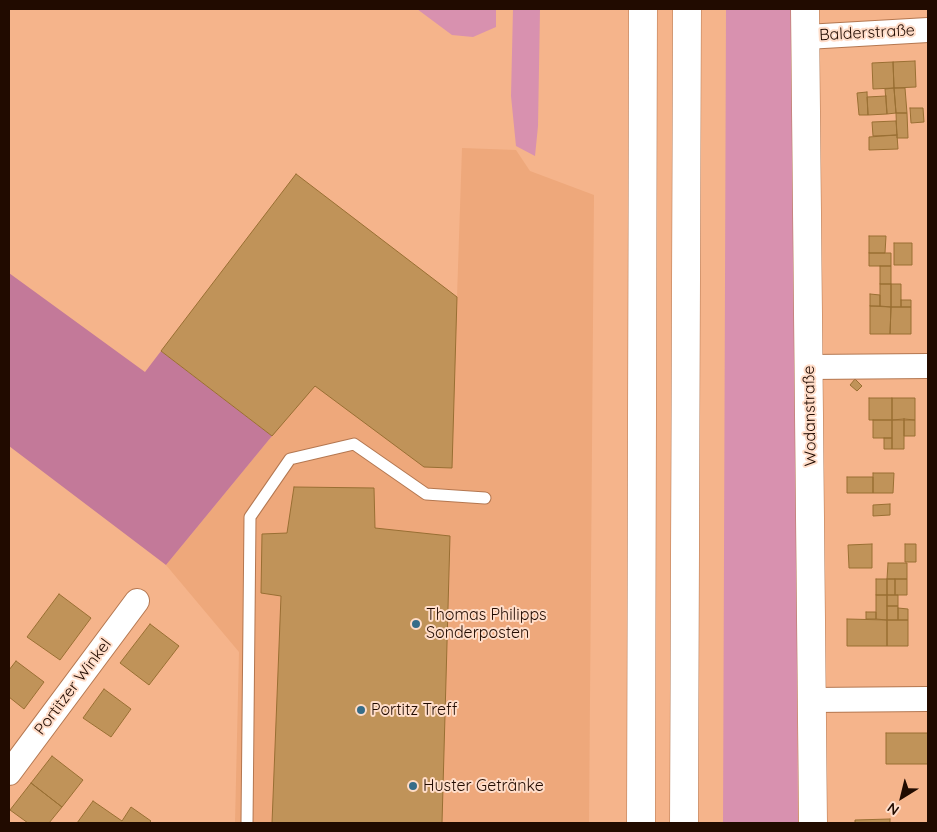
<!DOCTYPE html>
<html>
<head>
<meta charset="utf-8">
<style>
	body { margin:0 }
	#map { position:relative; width:937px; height:832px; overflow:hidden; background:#f5b48b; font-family:Quicksand,sans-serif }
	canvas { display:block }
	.frame { position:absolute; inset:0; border:10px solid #210b00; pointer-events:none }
	.north { position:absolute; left:877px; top:772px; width:50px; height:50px; -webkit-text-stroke:4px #ffddc9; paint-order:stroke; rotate:216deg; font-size:14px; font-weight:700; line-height:20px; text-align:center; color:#210b00 }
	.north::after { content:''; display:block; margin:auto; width:18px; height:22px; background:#210b00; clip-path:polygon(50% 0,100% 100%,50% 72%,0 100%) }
</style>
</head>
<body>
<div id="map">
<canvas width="937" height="832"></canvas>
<div class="frame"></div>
<div class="north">N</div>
</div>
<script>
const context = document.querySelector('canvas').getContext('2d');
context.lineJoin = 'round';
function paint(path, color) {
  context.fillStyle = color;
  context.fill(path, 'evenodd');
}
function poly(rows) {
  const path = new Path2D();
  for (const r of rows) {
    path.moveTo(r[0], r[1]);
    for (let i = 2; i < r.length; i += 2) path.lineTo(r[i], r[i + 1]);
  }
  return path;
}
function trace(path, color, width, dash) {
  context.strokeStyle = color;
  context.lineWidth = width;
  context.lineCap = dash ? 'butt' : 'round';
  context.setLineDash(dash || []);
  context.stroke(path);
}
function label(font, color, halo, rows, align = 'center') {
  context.font = font + ' Quicksand,sans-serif';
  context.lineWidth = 4;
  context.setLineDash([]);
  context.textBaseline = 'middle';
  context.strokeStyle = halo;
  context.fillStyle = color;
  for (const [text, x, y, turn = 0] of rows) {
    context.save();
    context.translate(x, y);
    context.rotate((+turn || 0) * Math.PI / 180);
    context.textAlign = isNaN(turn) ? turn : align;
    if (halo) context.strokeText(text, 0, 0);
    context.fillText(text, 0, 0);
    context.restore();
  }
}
paint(poly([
	[462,148,516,150,530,171,594,195,589,823,235,823,239,652,166,565,272,436,161,351,296,174,457,297]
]), '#eea87b');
paint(poly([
	[417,9,496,9,496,27,473,37,452,35],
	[513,9,540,9,538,126,535,156,516,146,511,96],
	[726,9,791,9,796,367,798,823,723,823]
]), '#d891af');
paint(poly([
	[9,273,145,372,161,351,272,436,166,565,9,446]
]), '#c37999');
const building = poly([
	[915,61,916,87,894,88,893,62,915,61],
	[893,62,894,88,873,89,872,63,893,62],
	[894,88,905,88,907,113,896,113,894,88],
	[894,88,896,113,887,114,885,89,894,88],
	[867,92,868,115,859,115,857,93,867,92],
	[886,96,887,114,868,115,867,97,886,96],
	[910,108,923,108,924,122,911,123,910,108],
	[896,113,907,113,908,138,897,138,896,113],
	[896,121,897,135,873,136,872,122,896,121],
	[897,135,898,149,869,150,869,137,897,135],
	[296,174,457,297,452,468,424,467,315,386,272,436,161,351,296,174],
	[869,236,886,236,885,253,869,253,869,236],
	[894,243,912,243,912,265,894,265,894,243],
	[869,253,891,253,891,266,869,266,869,253],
	[880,266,891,266,891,284,880,284,880,266],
	[880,284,891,284,891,307,880,306,880,284],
	[891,284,901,284,901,307,891,307,891,284],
	[870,294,880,295,880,306,870,306,870,294],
	[901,300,911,300,911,307,901,307,901,300],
	[870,306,891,307,890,334,870,334,870,306],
	[891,307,911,307,911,334,890,334,891,307],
	[855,379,862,386,857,391,850,385,855,379],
	[869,398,892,398,892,420,869,420,869,398],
	[892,398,915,398,915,420,892,420,892,398],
	[904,419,915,420,915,436,904,436,904,419],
	[904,419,904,449,892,449,892,420,904,419],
	[873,420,892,420,892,438,873,438,873,420],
	[884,438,892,438,892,449,884,449,884,438],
	[873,473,894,473,893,493,873,493,873,473],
	[847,477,873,477,873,493,847,493,847,477],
	[294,487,374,488,375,528,450,536,442,823,272,823,281,596,261,593,262,534,287,533,294,487],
	[890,504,890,515,873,516,873,505,890,504],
	[872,544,872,568,849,568,848,545,872,544],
	[905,544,916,544,916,562,905,562,905,544],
	[888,563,907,563,907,579,887,579,888,563],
	[876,579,887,579,887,595,876,595,876,579],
	[887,579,895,579,895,595,887,595,887,579],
	[895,579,907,579,907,595,895,595,895,579],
	[59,594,91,618,60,660,27,637,59,594],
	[876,595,887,595,887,620,876,619,876,595],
	[887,595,898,595,898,606,887,606,887,595],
	[887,606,898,606,898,620,887,620,887,606],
	[898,608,908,609,908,620,898,620,898,608],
	[866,612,876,612,876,619,866,619,866,612],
	[847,619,887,620,887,646,847,646,847,619],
	[887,620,908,620,908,646,887,646,887,620],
	[150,624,179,646,149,685,120,663,150,624],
	[16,661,44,682,24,709,9,697,9,670,16,661],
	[104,689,131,709,111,737,83,718,104,689],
	[886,733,928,733,928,764,886,764,886,733],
	[52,756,83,780,62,807,31,783,52,756],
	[31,783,62,807,49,823,28,823,10,810,31,783],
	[93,801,122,821,131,807,151,821,149,823,77,823,93,801],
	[890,819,890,823,855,823,855,820,890,819]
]);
paint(building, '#c09359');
trace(building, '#996f33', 1);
const service = poly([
	[247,823,250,517,290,459,354,444,426,494,485,498]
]);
const minor = poly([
	[806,37,928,30],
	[809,367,928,366],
	[812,700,928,699],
	[9,773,137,601]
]);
const tertiary = poly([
	[805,9,813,823]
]);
const motorway = poly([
	[641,823,643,9],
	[684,823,687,9]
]);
trace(service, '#b47750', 13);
trace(minor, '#b47750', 26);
trace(tertiary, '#b47750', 29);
trace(motorway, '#b47750', 29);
trace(service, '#fff', 11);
trace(minor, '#fff', 24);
trace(tertiary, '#fff', 28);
trace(motorway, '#fff', 28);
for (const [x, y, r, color] of [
	[416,624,5,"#376d89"],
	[361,710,5,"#376d89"],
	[413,786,5,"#376d89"]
]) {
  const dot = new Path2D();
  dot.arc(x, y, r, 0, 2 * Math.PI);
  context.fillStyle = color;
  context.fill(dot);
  trace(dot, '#ffddc9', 2);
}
label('16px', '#210b00', '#ffddc9', [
	["Balderstraße",867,33,-3],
	["Wodanstraße",810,416,-91],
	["Portitzer Winkel",73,687,-53]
]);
label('16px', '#210b00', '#ffddc9', [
	["Thomas Philipps",426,615],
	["Sonderposten",426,633],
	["Portitz Treff",371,710],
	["Huster Getränke",423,786]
], 'left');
</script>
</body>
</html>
